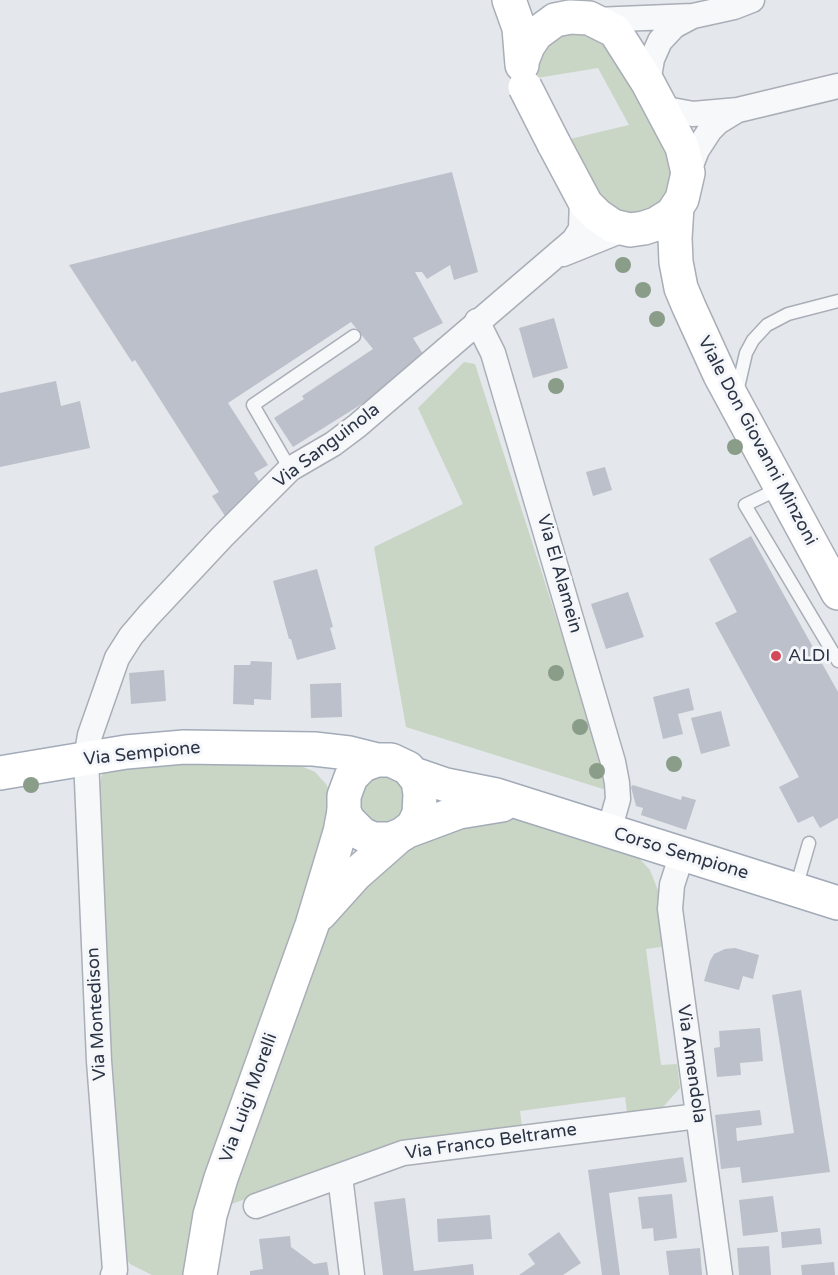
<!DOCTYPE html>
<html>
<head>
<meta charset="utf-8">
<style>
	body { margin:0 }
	canvas { display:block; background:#e4e7ec }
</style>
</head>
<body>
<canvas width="838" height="1275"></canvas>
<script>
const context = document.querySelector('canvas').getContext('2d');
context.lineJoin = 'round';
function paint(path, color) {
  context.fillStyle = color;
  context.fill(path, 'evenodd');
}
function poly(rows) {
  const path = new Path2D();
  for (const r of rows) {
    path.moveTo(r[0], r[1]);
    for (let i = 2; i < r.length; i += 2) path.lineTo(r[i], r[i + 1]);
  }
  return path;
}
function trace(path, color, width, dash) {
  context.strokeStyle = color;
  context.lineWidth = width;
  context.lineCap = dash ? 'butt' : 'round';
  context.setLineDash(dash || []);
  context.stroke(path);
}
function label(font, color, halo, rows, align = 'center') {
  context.font = font + ' "Varela Round",sans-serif';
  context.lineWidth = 6;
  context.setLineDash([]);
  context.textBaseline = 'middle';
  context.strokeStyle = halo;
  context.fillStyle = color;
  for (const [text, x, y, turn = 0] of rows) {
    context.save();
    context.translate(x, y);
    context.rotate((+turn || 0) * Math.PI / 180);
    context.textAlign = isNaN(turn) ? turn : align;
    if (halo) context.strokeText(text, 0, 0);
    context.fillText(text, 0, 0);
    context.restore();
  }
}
paint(poly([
	[575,32,586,33,603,42,612,52,669,156,673,171,666,195,654,209,635,214,622,213,602,200,570,139,629,125,598,68,537,78,536,68,543,47,564,34],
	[464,362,475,364,605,770,607,786,603,789,406,727,374,547,463,504,418,408],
	[148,762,291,764,301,766,315,772,326,784,333,798,335,815,191,1275,152,1275,130,1264,124,1256,112,1110,98,821,100,787,101,777,106,769],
	[369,774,397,777,408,791,399,823,366,826,352,795],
	[508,817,522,819,637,856,650,870,659,893,664,933,661,947,646,949,661,1065,677,1064,680,1088,663,1107,627,1112,625,1097,520,1111,522,1126,404,1142,226,1206,313,951,338,907,424,835]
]), '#c9d6c5');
paint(poly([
	[452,172,478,272,454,280,450,265,427,279,422,272,415,272,443,323,413,338,423,354,373,397,293,447,274,418,304,399,302,396,373,349,351,322,228,403,268,465,254,473,259,481,225,516,212,496,219,492,135,360,132,362,69,265,253,219],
	[554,318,568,368,533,378,519,328],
	[56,381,61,406,80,401,90,448,0,467,0,393],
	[605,467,612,490,593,496,586,472],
	[751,536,838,692,838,818,820,828,813,816,798,823,779,787,799,777,715,623,737,612,709,559],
	[317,569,333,627,330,628,336,649,297,660,291,639,289,639,273,581],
	[628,592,644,637,606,649,591,604],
	[251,661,272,662,271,700,254,699,254,705,233,704,234,665,250,665],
	[164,670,166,701,131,704,129,673],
	[341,683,342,717,311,718,310,684],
	[689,688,694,710,678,714,683,734,663,739,653,697],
	[721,711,730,746,701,754,691,718],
	[633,785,681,800,682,796,696,800,686,830,641,815,643,808,636,806,631,787],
	[735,948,759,955,753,979,743,976,739,990,704,981,710,961,714,954,725,949],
	[801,990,830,1172,742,1183,740,1167,721,1169,715,1115,760,1110,762,1125,736,1128,737,1141,794,1133,772,995],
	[760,1028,763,1061,740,1063,741,1075,717,1077,714,1048,720,1047,719,1031],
	[683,1157,687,1182,609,1193,620,1275,602,1275,588,1170],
	[672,1194,677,1238,654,1241,653,1228,642,1229,638,1197],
	[773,1196,778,1232,743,1236,739,1200],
	[405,1198,414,1271,473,1264,474,1275,383,1275,374,1202],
	[490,1215,492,1239,438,1242,437,1219],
	[820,1228,822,1244,782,1248,781,1232],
	[559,1232,581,1263,563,1275,519,1275,535,1264,528,1254],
	[290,1236,291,1247,314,1264,327,1262,329,1275,250,1275,250,1271,263,1269,259,1239],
	[769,1246,771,1275,739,1275,737,1248],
	[700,1248,702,1275,669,1275,666,1251],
	[834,1262,835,1275,802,1275,801,1265]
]), '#bbc0ca');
const lane = poly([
	[737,392,746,353,753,340,767,325,788,314,838,301],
	[290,469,253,405,354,336],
	[780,488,745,505,838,661],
	[796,888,809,843]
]);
const street = poly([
	[595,20,693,16,734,7,752,0],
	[648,83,652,59,660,41,674,26,691,17],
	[661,108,693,114,738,110,838,86],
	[688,173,697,150,710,130,718,122,736,111],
	[563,254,625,229],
	[477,321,493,353,613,762,617,783,618,799,609,831],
	[682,854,672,885,670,909,720,1275],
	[340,1176,352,1275],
	[256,1206,403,1153,698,1116],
	[113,1275,115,1270,99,1061,86,758,90,735,117,658,131,636,149,615,222,537,290,469,333,444,357,426,574,240,581,229,582,198]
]);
const secondary = poly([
	[509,0,519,28,522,65],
	[522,61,528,46,536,34,555,20,570,17,589,18,615,31,648,83,682,147,688,173,682,199,672,214,656,224,644,228,630,230,613,226,597,215,586,204,554,144],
	[677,207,675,238,676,262,681,288,689,307,720,375,838,593],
	[320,914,356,874,398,837],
	[200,1275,210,1215,221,1178,312,925,340,832,344,811]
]);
const primary = poly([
	[377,760,391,760,408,768,418,781,420,794,419,814,413,826,403,834,391,839,373,839,362,834,348,820,344,811,344,796,351,777,363,765,377,760],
	[0,773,126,752,184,747,314,749,349,753,377,760],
	[414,774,446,785,496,795,838,903],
	[408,831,459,812,502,805]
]);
trace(lane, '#a9aeb7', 15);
trace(street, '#a9aeb7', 27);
trace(secondary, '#a9aeb7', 36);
trace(primary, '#a3abb8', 36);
trace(lane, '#f7f8fa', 12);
trace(street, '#f7f8fa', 24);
trace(secondary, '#fff', 33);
trace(primary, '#fff', 33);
const secondaryBridge = poly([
	[525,87,554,144]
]);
trace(secondaryBridge, '#a9aeb7', 36, []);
trace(secondaryBridge, '#fff', 33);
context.fillStyle = '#899d89';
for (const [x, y] of [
	[623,265],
	[643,290],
	[657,319],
	[556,386],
	[735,447],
	[556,673],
	[580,727],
	[674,764],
	[597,771],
	[31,785]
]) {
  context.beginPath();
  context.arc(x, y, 8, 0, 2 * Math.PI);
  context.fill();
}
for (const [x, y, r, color] of [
	[776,656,6,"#d1495b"]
]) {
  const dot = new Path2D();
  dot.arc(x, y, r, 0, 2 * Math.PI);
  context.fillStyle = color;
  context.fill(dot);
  trace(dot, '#f4f6f9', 2);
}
label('18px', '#2b3445', '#f4f6f9', [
	["Viale Don Giovanni Minzoni",757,441,62],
	["Via Sanguinola",327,446,-37],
	["Via El Alamein",559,574,74],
	["Via Sempione",142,754,-6],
	["Corso Sempione",681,854,17],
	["Via Montedison",97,1014,-93],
	["Via Amendola",691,1064,82],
	["Via Luigi Morelli",249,1098,-70],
	["Via Franco Beltrame",491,1142,-8]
]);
label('18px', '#2b3445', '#f4f6f9', [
	["ALDI",788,656]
], 'left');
</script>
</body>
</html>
